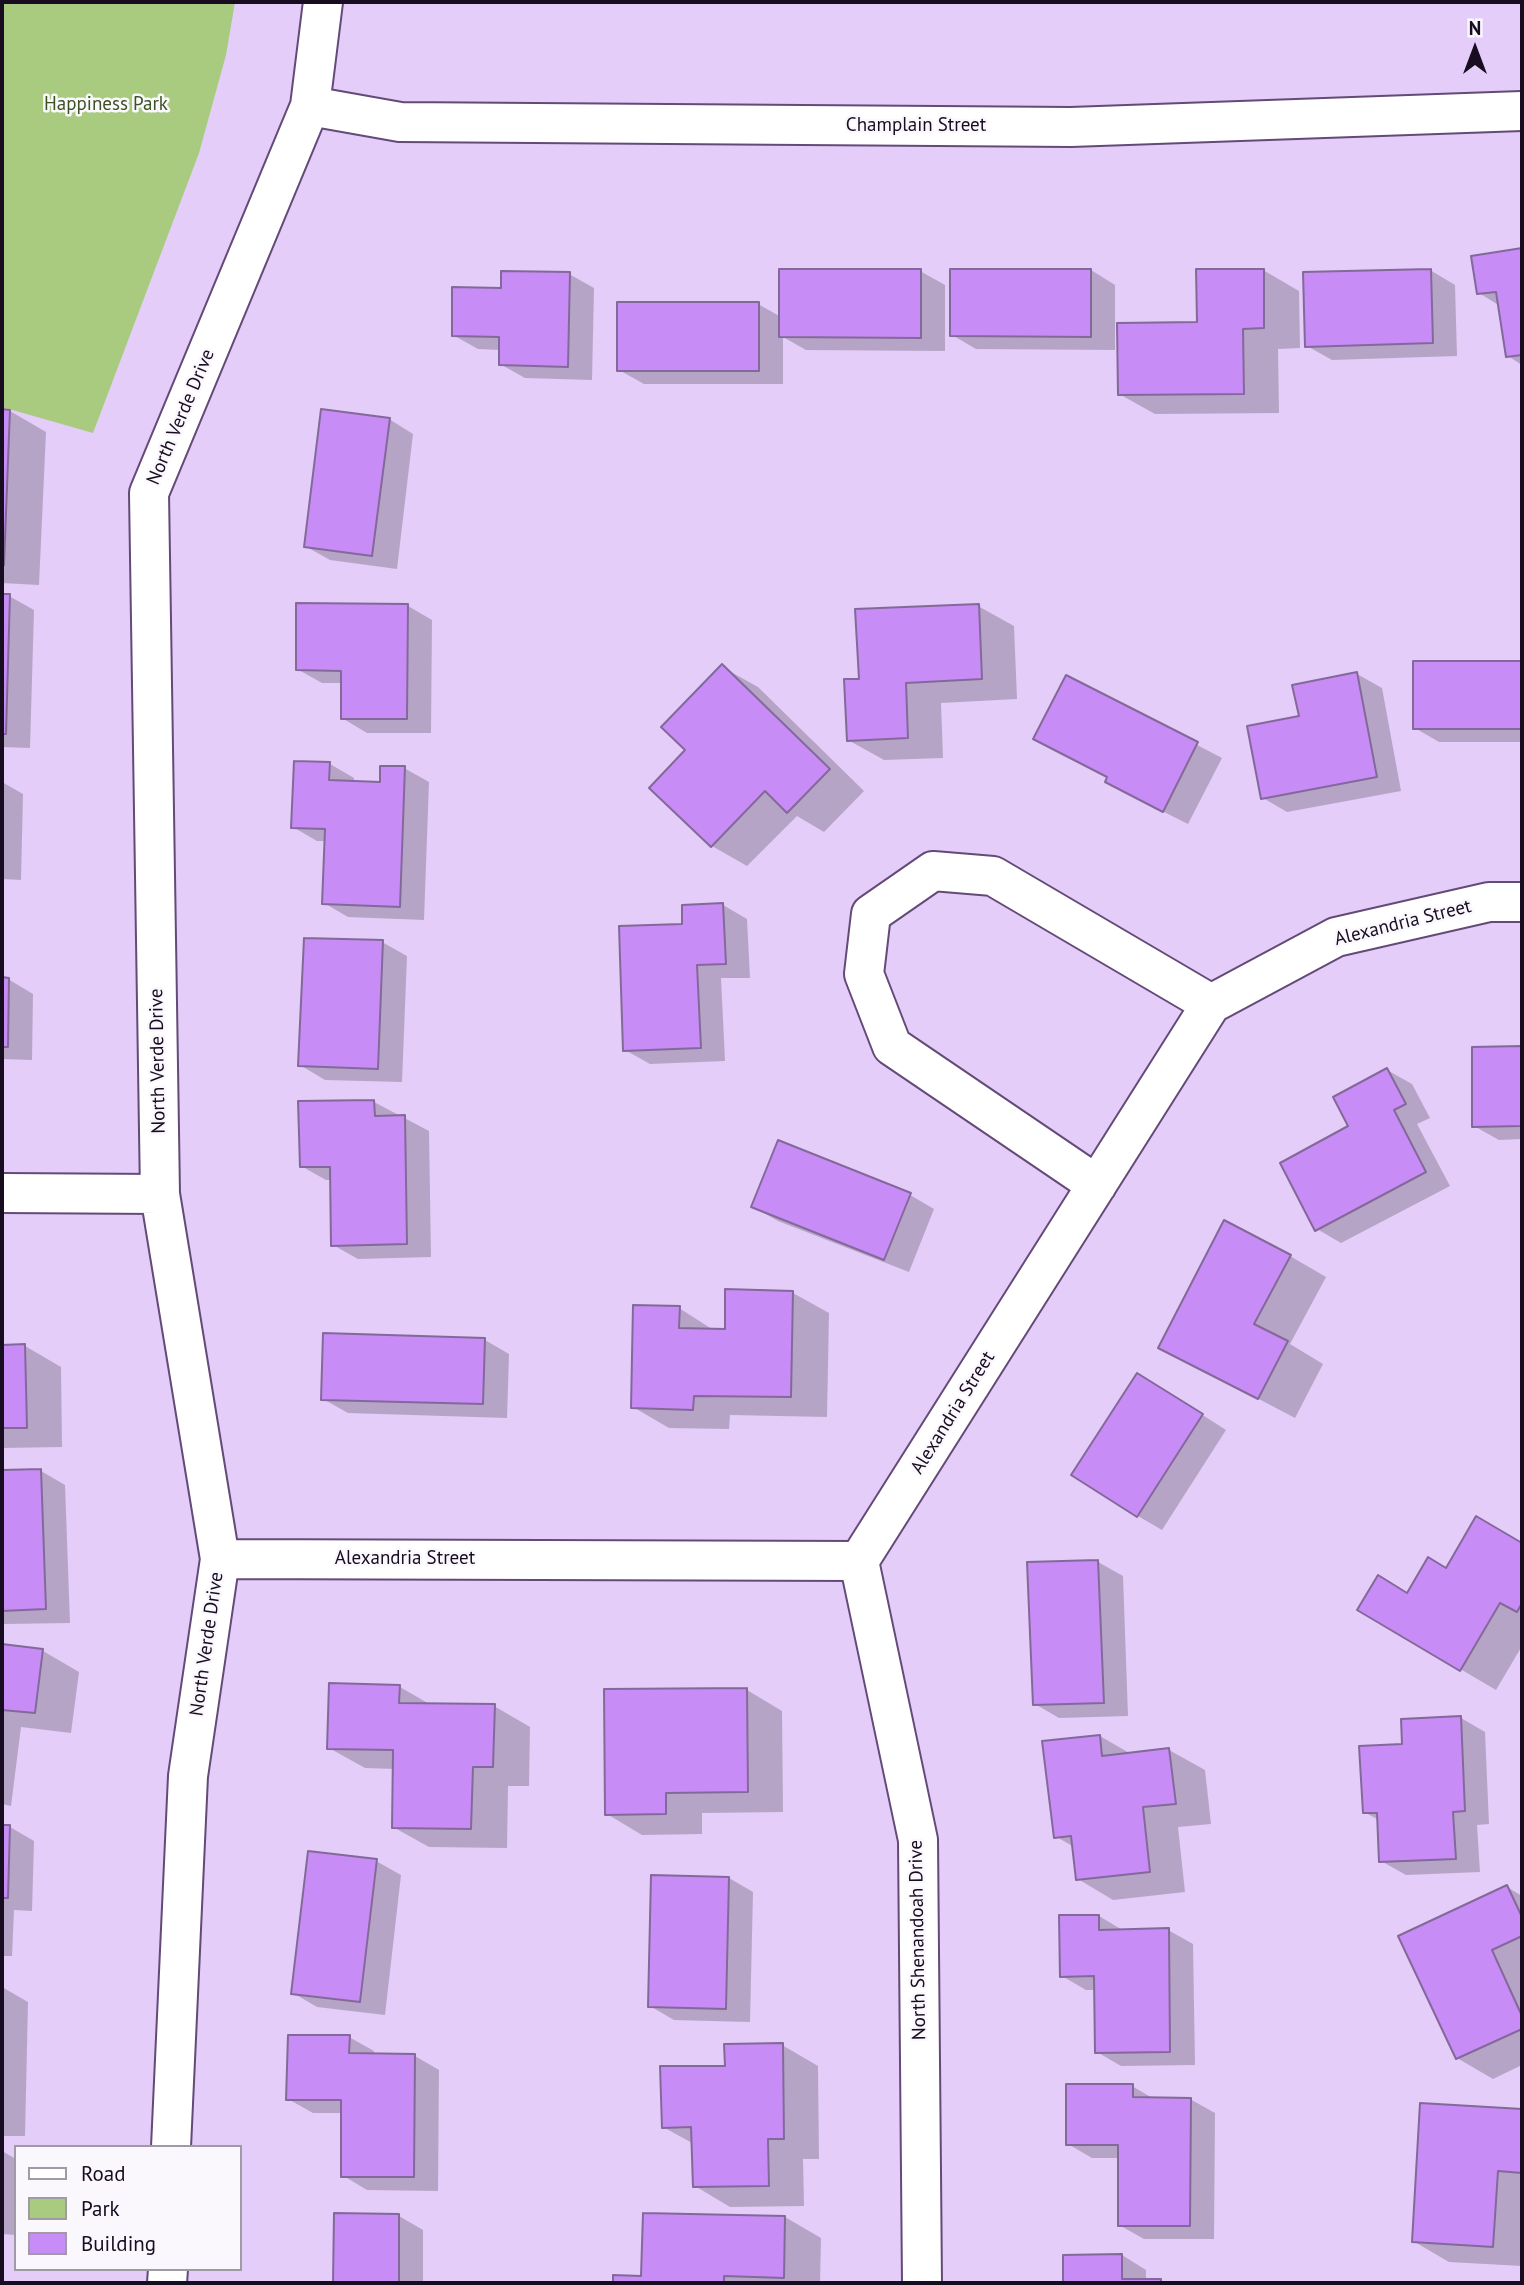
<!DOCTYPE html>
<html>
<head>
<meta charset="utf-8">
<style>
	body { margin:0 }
	#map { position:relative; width:1524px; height:2285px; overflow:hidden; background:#e4cdf8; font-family:"PT Sans",sans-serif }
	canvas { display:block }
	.frame { position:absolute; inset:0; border:4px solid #180d20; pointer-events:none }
	.legend { position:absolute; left:14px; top:2145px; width:228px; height:126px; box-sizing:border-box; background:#faf8fd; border:2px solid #a09aa5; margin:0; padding:9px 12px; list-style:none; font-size:21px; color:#180d20 }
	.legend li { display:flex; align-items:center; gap:14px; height:35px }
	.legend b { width:35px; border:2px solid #a09aa5 }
	.north { position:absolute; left:1440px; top:14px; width:70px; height:70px; -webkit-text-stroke:5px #faf8fd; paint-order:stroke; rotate:0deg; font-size:19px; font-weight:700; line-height:28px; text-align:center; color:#180d20 }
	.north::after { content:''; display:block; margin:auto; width:24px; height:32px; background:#180d20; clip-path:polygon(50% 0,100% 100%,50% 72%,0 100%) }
</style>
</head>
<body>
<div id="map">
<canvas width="1524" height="2285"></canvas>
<div class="frame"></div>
<ul class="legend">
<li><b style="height:9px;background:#fff"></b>Road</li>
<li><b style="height:19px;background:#a8cb80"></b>Park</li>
<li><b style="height:19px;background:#c88cf6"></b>Building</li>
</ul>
<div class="north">N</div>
</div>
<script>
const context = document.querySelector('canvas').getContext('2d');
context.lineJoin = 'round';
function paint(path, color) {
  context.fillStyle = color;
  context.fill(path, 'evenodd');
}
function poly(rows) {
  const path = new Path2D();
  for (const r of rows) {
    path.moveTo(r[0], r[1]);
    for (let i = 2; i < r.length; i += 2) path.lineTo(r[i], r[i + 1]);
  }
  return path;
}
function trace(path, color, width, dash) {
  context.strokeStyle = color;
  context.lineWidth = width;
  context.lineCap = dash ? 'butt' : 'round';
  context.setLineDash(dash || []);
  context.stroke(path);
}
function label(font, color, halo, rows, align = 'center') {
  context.font = font + ' "PT Sans",sans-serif';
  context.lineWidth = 5;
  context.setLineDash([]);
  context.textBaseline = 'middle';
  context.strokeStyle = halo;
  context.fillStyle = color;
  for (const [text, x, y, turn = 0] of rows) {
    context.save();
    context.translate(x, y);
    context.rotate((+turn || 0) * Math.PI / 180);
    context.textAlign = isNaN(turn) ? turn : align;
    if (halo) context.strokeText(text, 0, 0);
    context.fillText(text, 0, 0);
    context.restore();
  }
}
paint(poly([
	[2,2,235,2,226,55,199,153,93,433,2,407]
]), '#a8cb80');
paint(poly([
	[1522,249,1522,365,1508,356,1500,306,1479,293,1473,258],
	[1091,270,1115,285,1115,350,976,349,952,335],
	[1263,270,1299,291,1300,348,1278,349,1279,413,1155,414,1119,394],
	[1430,270,1455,285,1457,356,1332,360,1307,346],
	[920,271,945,285,945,351,806,350,783,337,783,384,644,384,619,370,758,304,781,317],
	[569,274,594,288,592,380,525,378,500,364,501,350,478,349,453,335,502,290],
	[2,411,10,411,46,432,39,585,2,583],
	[389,419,413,434,397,569,330,560,305,546],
	[2,596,9,596,34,610,30,748,2,747],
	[408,606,432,620,431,733,367,733,342,718,343,683,322,683,297,669],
	[978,606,1014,626,1017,699,941,703,943,758,884,760,848,740,860,680],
	[1415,663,1522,663,1522,742,1439,742,1415,728],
	[722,667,758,687,864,791,824,832,797,816,747,866,712,846,687,750],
	[1357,674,1382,688,1401,791,1287,812,1263,798,1301,717],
	[1067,677,1222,758,1188,824,1132,796,1109,778],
	[330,764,354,778,354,782,381,783,404,768,429,782,424,920,348,917,324,903,326,841,317,841,293,827],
	[2,782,23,794,21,880,2,879],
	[723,905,747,919,750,978,721,978,725,1061,650,1064,625,1050,684,926],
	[382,942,407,956,402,1082,325,1080,300,1065],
	[2,979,8,979,33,994,32,1060,2,1059],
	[1522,1048,1522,1139,1499,1140,1474,1126,1474,1049],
	[1387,1070,1412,1084,1430,1118,1417,1124,1450,1186,1341,1243,1317,1229,1351,1127],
	[374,1102,429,1131,431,1257,358,1259,333,1245,332,1180,326,1180,301,1166],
	[910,1195,934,1209,909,1272,778,1221,753,1207],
	[1290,1256,1326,1277,1290,1344,1323,1364,1295,1418,1160,1347],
	[793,1293,829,1313,827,1417,730,1415,729,1429,669,1428,633,1407,679,1308,715,1331,726,1331],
	[485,1340,509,1354,507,1418,348,1413,323,1399],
	[2,1344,25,1346,61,1367,62,1447,2,1448],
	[1162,1389,1226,1430,1162,1530,1138,1516],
	[41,1471,65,1485,70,1623,4,1624,2,1472],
	[1477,1519,1522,1545,1522,1646,1496,1690,1360,1610,1408,1594,1447,1570],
	[1098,1562,1123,1576,1128,1716,1059,1718,1035,1704],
	[2,1646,43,1651,79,1672,71,1733,21,1727,11,1806,2,1804],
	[400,1687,431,1705,494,1706,530,1727,529,1786,508,1786,507,1848,429,1847,393,1827,395,1769,365,1768,329,1748],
	[747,1690,782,1711,783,1812,702,1813,702,1834,642,1835,607,1814],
	[1461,1718,1485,1732,1489,1824,1477,1825,1480,1872,1406,1875,1381,1861,1379,1820,1364,1812,1404,1746],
	[1100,1736,1131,1754,1169,1750,1205,1770,1211,1824,1178,1827,1185,1892,1113,1900,1078,1879,1074,1847,1055,1836],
	[2,1827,10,1827,34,1841,32,1911,14,1910,12,1956,2,1956],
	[376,1861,401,1875,385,2015,317,2007,293,1993],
	[729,1878,753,1892,750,2022,674,2020,650,2006],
	[1507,1887,1522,1896,1522,2065,1493,2079,1457,2058],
	[1099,1916,1124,1931,1168,1930,1193,1944,1195,2065,1121,2066,1097,2052,1096,1990,1086,1990,1062,1976],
	[2,1987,28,2002,25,2136,2,2136],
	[349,2037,374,2051,374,2055,415,2056,439,2070,438,2191,367,2190,342,2175,343,2113,313,2113,288,2099],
	[782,2045,818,2066,819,2159,803,2159,804,2206,730,2207,695,2186,694,2144,663,2127,726,2067],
	[1132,2086,1154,2099,1190,2099,1215,2113,1214,2239,1144,2239,1119,2225,1120,2158,1092,2158,1068,2144],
	[1422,2105,1522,2111,1522,2266,1449,2262,1413,2241],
	[2,2151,16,2159,16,2235,2,2234],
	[336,2215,399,2216,423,2230,423,2283,335,2283],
	[785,2217,821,2238,820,2283,614,2283,615,2277,643,2278],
	[1122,2255,1146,2270,1146,2281,1165,2283,1065,2283,1065,2256]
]), '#0003');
const building = poly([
	[1522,248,1522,355,1506,357,1496,292,1477,294,1471,256,1522,248],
	[779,269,921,269,921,338,779,337,779,269],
	[950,269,1091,269,1091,337,950,336,950,269],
	[1196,269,1264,269,1264,328,1243,329,1244,394,1118,395,1117,323,1197,322,1196,269],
	[1431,269,1433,343,1305,347,1303,272,1431,269],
	[501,271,570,272,568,367,499,365,499,337,452,336,452,287,501,288,501,271],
	[617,302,759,302,759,371,617,371,617,302],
	[2,409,10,410,4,565,2,565,2,409],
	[321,409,390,418,372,556,304,547,321,409],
	[2,594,10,594,6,734,2,734,2,594],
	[296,603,408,604,407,719,341,719,341,671,296,670,296,603],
	[979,604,982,679,906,683,908,738,847,741,844,679,859,679,855,609,979,604],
	[1413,661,1522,661,1522,729,1413,729,1413,661],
	[722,664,830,769,787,813,765,791,711,847,649,788,685,750,661,727,722,664],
	[1357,672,1377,777,1261,799,1247,726,1299,716,1292,685,1357,672],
	[1066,675,1198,742,1163,812,1105,782,1107,777,1033,739,1066,675],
	[294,761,330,762,329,780,380,782,380,766,405,766,400,907,322,904,325,829,291,828,294,761],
	[723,903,726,964,697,965,701,1048,623,1051,619,926,682,924,682,905,723,903],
	[304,938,383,940,378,1069,298,1066,304,938],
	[2,977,9,978,8,1047,2,1047,2,977],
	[1522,1046,1522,1126,1472,1127,1472,1047,1522,1046],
	[1387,1068,1406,1104,1394,1110,1426,1172,1315,1231,1280,1163,1348,1126,1333,1097,1387,1068],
	[374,1100,375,1116,405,1115,407,1244,331,1246,330,1167,300,1167,298,1101,374,1100],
	[778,1140,911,1193,884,1260,751,1207,778,1140],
	[1224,1220,1291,1255,1254,1324,1288,1341,1258,1399,1158,1348,1224,1220],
	[725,1289,793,1291,791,1397,694,1396,693,1410,631,1408,633,1305,680,1306,679,1328,725,1329,725,1289],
	[323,1333,485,1338,483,1404,321,1400,323,1333],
	[25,1344,27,1428,2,1428,2,1345,25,1344],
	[1137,1373,1203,1414,1137,1517,1071,1475,1137,1373],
	[41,1469,46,1609,2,1611,2,1470,41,1469],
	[1476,1516,1522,1543,1522,1603,1517,1612,1500,1603,1460,1671,1357,1610,1378,1575,1407,1593,1428,1557,1446,1568,1476,1516],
	[1098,1560,1104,1703,1033,1705,1027,1562,1098,1560],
	[2,1644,43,1649,35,1713,2,1710,2,1644],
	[329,1683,400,1685,399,1703,495,1704,493,1767,473,1767,471,1829,392,1828,393,1750,327,1749,329,1683],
	[747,1688,748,1792,666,1793,666,1814,605,1815,604,1689,747,1688],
	[1461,1716,1465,1811,1453,1812,1456,1859,1379,1862,1377,1813,1363,1813,1359,1746,1402,1744,1401,1719,1461,1716],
	[1100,1735,1102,1756,1169,1748,1176,1804,1143,1807,1150,1872,1076,1880,1071,1836,1054,1838,1042,1741,1100,1735],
	[2,1825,10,1825,8,1898,2,1898,2,1825],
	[308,1851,377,1859,360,2002,291,1994,308,1851],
	[651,1875,729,1877,726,2009,648,2007,651,1875],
	[1507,1885,1522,1917,1522,1936,1492,1950,1522,2016,1522,2029,1456,2059,1398,1936,1507,1885],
	[1059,1915,1099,1915,1099,1930,1169,1928,1170,2052,1095,2053,1094,1976,1060,1977,1059,1915],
	[288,2035,350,2035,349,2053,415,2054,414,2177,341,2177,341,2100,286,2100,288,2035],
	[783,2043,784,2139,768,2139,769,2186,693,2187,691,2127,662,2128,660,2066,725,2066,724,2044,783,2043],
	[1066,2084,1133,2084,1133,2097,1191,2098,1190,2226,1118,2226,1118,2145,1066,2145,1066,2084],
	[1420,2103,1522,2109,1522,2173,1498,2171,1493,2247,1412,2242,1420,2103],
	[334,2213,399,2214,399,2283,333,2283,334,2213],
	[643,2213,785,2216,784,2278,724,2276,724,2283,613,2283,613,2275,641,2276,643,2213],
	[1122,2254,1122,2279,1161,2279,1161,2283,1063,2283,1063,2255,1122,2254]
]);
paint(building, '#c88cf6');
trace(building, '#836999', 2);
const street = poly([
	[310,106,400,122,1071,127,1522,111],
	[1097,1185,892,1046,864,974,871,914,933,871,993,876,1211,1004],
	[2,1193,160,1194],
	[220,1559,859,1561],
	[859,1561,1211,1004,1336,937,1489,902,1522,902],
	[859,1561,918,1840,922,2283],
	[171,2147,188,1776,220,1559,160,1194,149,493,310,106,323,2],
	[167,2283,168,2269]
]);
trace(street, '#634a77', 42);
trace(street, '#fff', 38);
label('19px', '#3c5122', '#faf8fd', [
	["Happiness Park",106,105]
]);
label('19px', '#180d20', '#faf8fd', [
	["Champlain Street",916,126],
	["North Verde Drive",181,417,-67],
	["Alexandria Street",1403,923,-14],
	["North Verde Drive",158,1061,-91],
	["Alexandria Street",953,1413,-58],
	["Alexandria Street",405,1559],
	["North Verde Drive",207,1644,-82],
	["North Shenandoah Drive",918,1940,-91]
]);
</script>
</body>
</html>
